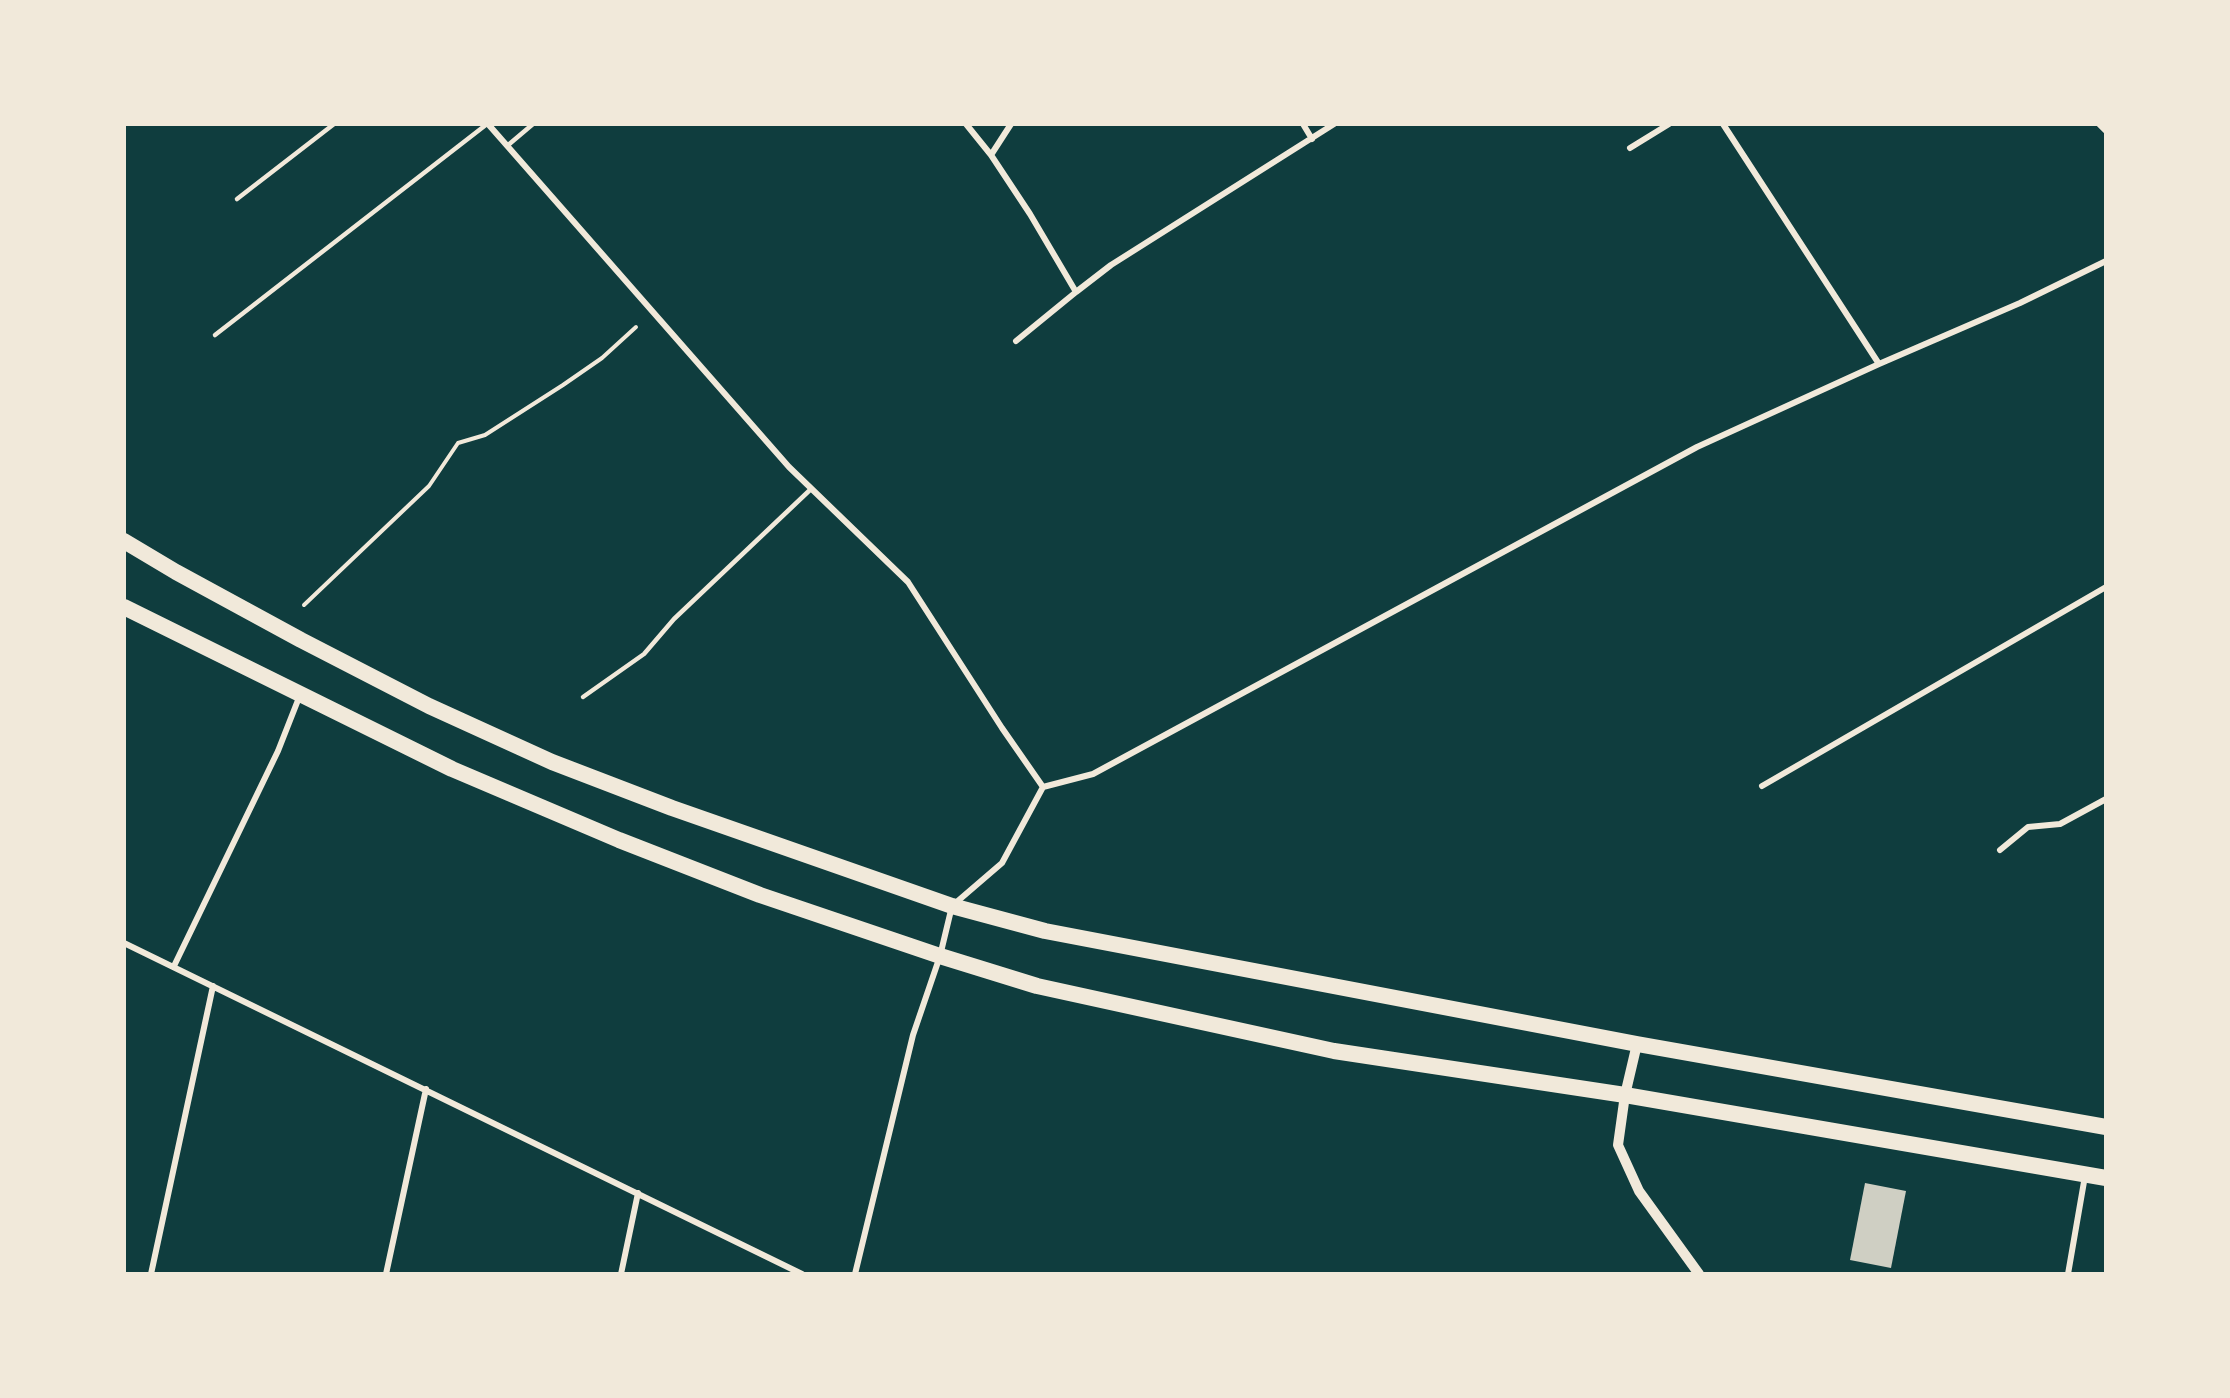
<!DOCTYPE html>
<html>
<head>
<meta charset="utf-8">
<style>
	body { margin:0 }
	#map { position:relative; width:2230px; height:1398px; overflow:hidden; background:#0f3d3e; font-family:"Playfair Display",serif }
	canvas { display:block }
	.frame { position:absolute; inset:0; border:126px solid #f1e9da; pointer-events:none }
</style>
</head>
<body>
<div id="map">
<canvas width="2230" height="1398"></canvas>
<div class="frame"></div>
</div>
<script>
const context = document.querySelector('canvas').getContext('2d');
context.lineJoin = 'round';
function paint(path, color) {
  context.fillStyle = color;
  context.fill(path, 'evenodd');
}
function poly(rows) {
  const path = new Path2D();
  for (const r of rows) {
    path.moveTo(r[0], r[1]);
    for (let i = 2; i < r.length; i += 2) path.lineTo(r[i], r[i + 1]);
  }
  return path;
}
function trace(path, color, width, dash) {
  context.strokeStyle = color;
  context.lineWidth = width;
  context.lineCap = dash ? 'butt' : 'round';
  context.setLineDash(dash || []);
  context.stroke(path);
}
paint(poly([
	[1865,1183,1906,1191,1891,1268,1850,1260]
]), '#cfcfc3');
trace(poly([
	[304,605,429,486,458,443,485,435,563,385,602,358,636,327]
]), '#f1e9da', 4);
trace(poly([
	[507,146,533,124],
	[237,199,334,124],
	[215,335,487,124],
	[583,697,644,654,674,619,811,489]
]), '#f1e9da', 4.5);
trace(poly([
	[488,124,789,467,908,582,1002,728,1043,787],
	[966,124,991,155,1030,214,1076,292],
	[1303,124,1312,139],
	[1723,124,1879,364],
	[2099,124,2106,131],
	[1630,148,1669,124],
	[991,155,1011,124],
	[1016,341,1076,292,1111,265,1334,124],
	[1762,786,2106,587],
	[2000,850,2028,827,2060,824,2106,799],
	[124,943,802,1274],
	[174,966,278,751,300,695],
	[151,1274,213,986],
	[386,1274,426,1089],
	[621,1274,638,1193],
	[855,1274,913,1035,940,956,952,906,1002,863,1043,787,1093,774,1697,447,1879,364,2020,303,2106,261],
	[2068,1274,2085,1176]
]), '#f1e9da', 6);
trace(poly([
	[1637,1044,1625,1095,1618,1145,1639,1191,1699,1274]
]), '#f1e9da', 10);
trace(poly([
	[124,541,176,572,301,640,429,706,552,762,672,808,952,906,1045,931,1637,1044,2106,1127],
	[124,607,452,769,619,840,760,895,940,956,1037,986,1334,1051,1625,1095,2106,1178]
]), '#f1e9da', 16);
</script>
</body>
</html>
